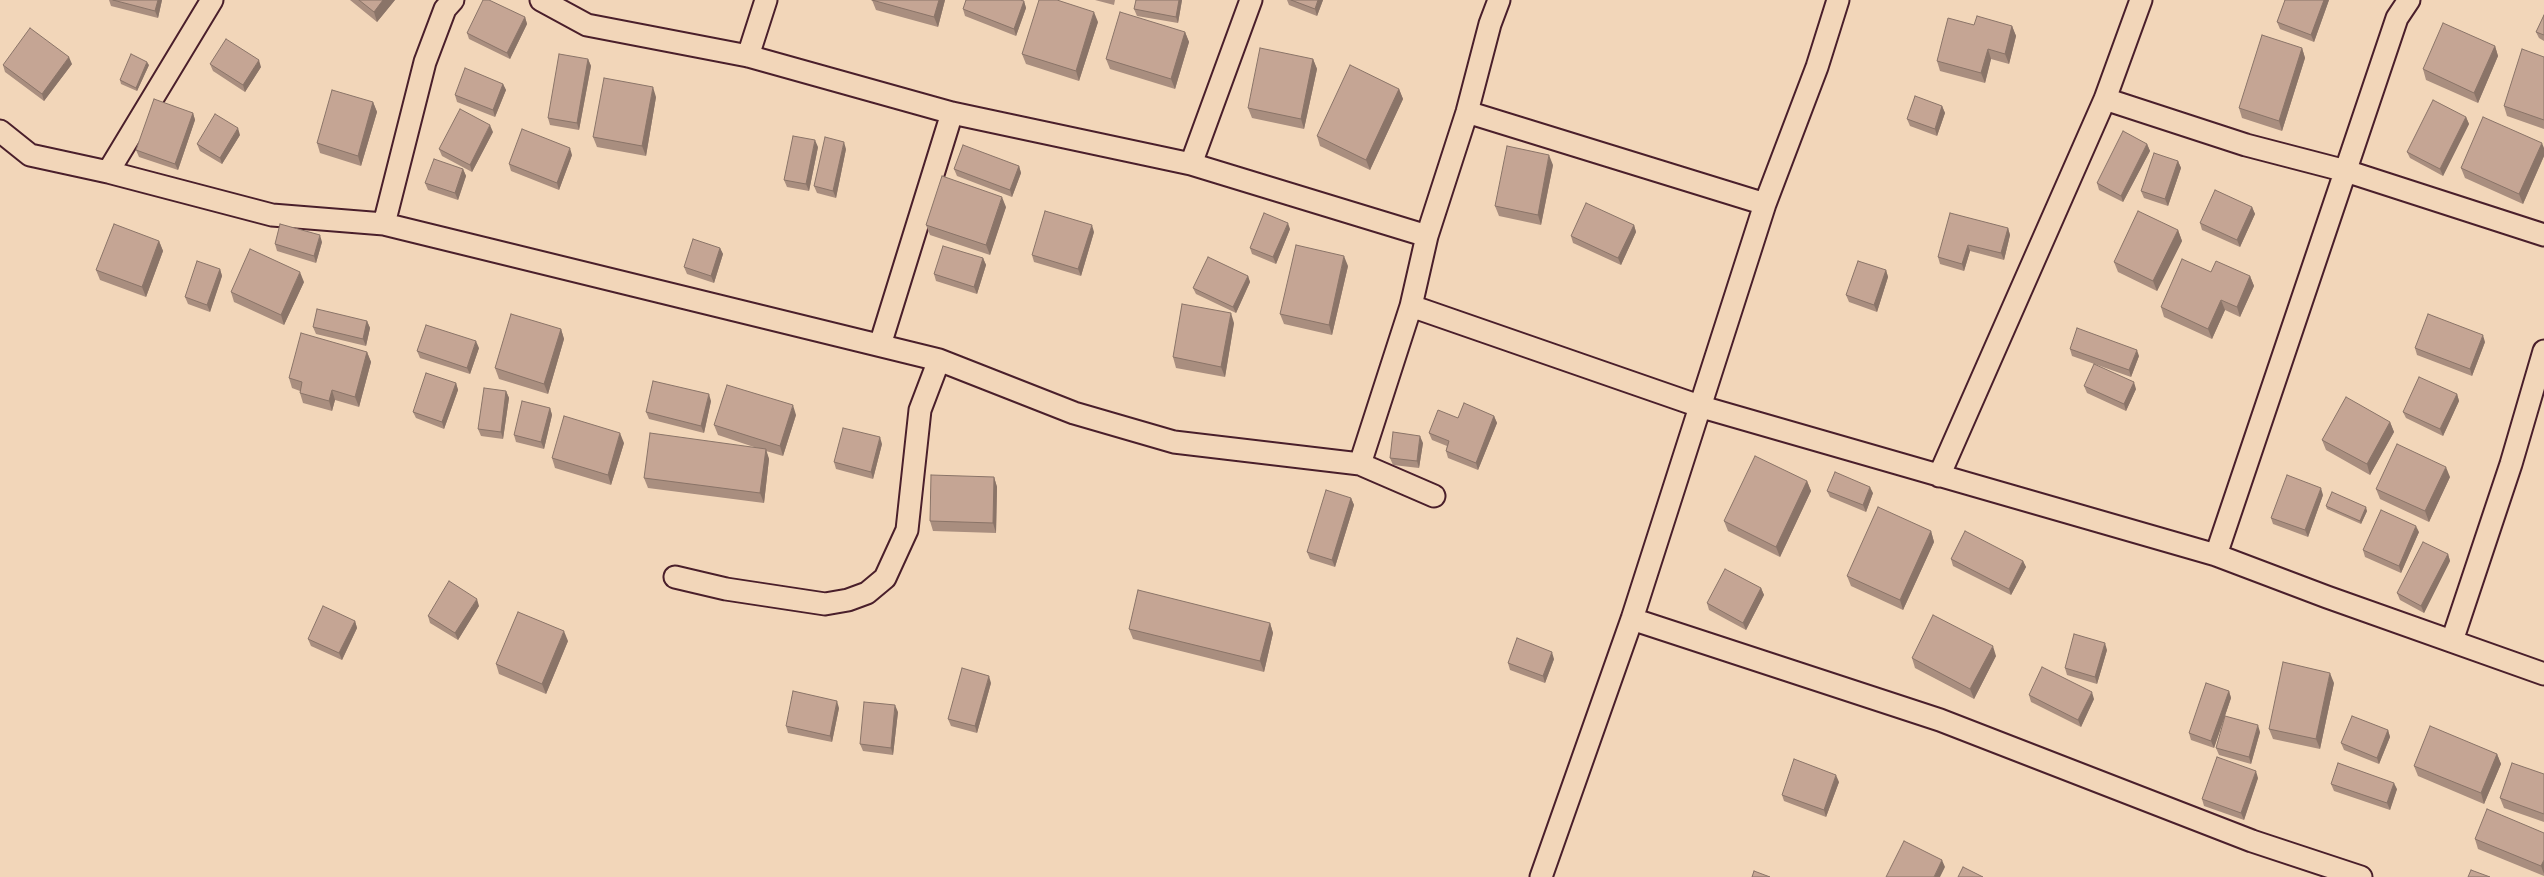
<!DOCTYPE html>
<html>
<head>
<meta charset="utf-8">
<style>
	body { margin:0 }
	canvas { display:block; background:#f2d6b9 }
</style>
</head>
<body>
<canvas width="2544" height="877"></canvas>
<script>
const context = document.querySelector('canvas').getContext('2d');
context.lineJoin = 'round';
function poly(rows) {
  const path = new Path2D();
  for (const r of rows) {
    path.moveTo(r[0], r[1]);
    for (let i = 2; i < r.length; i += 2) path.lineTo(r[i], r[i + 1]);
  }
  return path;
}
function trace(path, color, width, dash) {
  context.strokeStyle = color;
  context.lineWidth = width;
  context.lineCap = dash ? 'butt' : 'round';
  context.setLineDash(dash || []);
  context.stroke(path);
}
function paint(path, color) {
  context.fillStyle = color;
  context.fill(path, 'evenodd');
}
const street = poly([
	[541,0,587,25,748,56,952,113,1191,164,1427,236],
	[748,56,766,0],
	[2105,99,2246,145,2346,171,2544,235],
	[1467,112,1765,204],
	[0,131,30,155,108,172,272,215,384,224,939,360,1074,413,1174,442,1360,464,1434,496],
	[1191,164,1251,0],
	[108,172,212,0],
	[384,224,425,62,445,9,453,0],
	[1411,306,1702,407,2216,555,2327,597,2544,674],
	[880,345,952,113],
	[1360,464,1411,306,1427,236,1467,112,1490,24,1499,0],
	[1939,476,2105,99,2141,0],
	[2216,555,2397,18,2409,0],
	[675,577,726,589,825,604,848,600,867,593,885,578,907,530,920,410,939,360],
	[1632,619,1940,720,2252,841,2361,877],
	[2452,641,2511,464,2544,351],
	[1541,877,1632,619,1765,204,1817,67,1838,0]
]);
trace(street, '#4a1f2b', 25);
trace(street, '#f2d6b9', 21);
paint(poly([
	[109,0,162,0,158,18,111,6],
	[350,0,395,0,377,22],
	[872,0,945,0,938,27,876,10],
	[1095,0,1115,0,1114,5],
	[1182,0,1178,23,1137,16,1134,9],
	[1287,0,1323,0,1317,16,1289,5],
	[2285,0,2329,0,2314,42,2280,29,2277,22],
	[1024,1,1026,8,1016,36,965,16,963,9],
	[2544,15,2544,41,2539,38,2536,32],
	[525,17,527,24,510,59,469,39,467,33],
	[1098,22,1079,81,1026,64,1022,54],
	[1974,25,2012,26,2016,36,2009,64,1991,59,1985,83,1940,71,1937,61],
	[1185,32,1189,42,1175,89,1110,69,1106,59],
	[2495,46,2498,56,2478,103,2426,80,2423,69],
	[2302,48,2305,58,2282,131,2242,118,2239,108],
	[2544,57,2544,129,2507,116,2504,106],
	[588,59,591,66,579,130,550,125,548,118],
	[1313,59,1317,69,1304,129,1252,118,1248,108],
	[72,64,44,101,5,72,3,65],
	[210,64,261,67,245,92,213,71],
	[149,65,137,91,121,84,120,80],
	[503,84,506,90,495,117,457,102,455,95],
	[1399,89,1403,99,1370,170,1320,146,1317,136],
	[656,97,646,156,597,147,593,137],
	[373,102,377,112,361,166,320,153,317,143],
	[1942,106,1945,113,1937,136,1910,126,1907,119],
	[193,113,195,120,178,170,139,157,136,150],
	[2466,117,2469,124,2443,176,2410,158,2407,152],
	[493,132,472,172,442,156,439,149],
	[240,135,222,164,200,151,197,144],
	[2147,144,2150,151,2123,202,2099,190,2097,183],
	[818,147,809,191,787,187,784,180],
	[2544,148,2544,156,2523,204,2465,178,2461,168],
	[846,149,836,198,817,193,814,186],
	[572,155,559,190,511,171,509,164],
	[2178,161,2181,168,2168,206,2144,198,2141,191],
	[1553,165,1541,225,1499,216,1495,206],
	[1019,166,1021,173,1012,197,957,176,954,169],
	[463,169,466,176,458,200,428,190,425,183],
	[1006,207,990,255,930,235,926,225],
	[2252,207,2255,214,2240,247,2202,230,2200,223],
	[1634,225,1636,232,1621,265,1573,243,1571,236],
	[2008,228,2010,235,2004,260,1970,251,1964,271,1940,264,1938,257],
	[1290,229,1276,264,1252,254,1250,248],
	[2178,230,2182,241,2157,291,2118,272,2114,262],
	[1094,232,1081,276,1034,262,1032,255],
	[159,241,163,251,146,297,100,280,96,270],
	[322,242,316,263,277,251,275,244],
	[720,248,723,254,714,283,687,274,684,267],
	[983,258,986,265,977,294,936,281,934,274],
	[1348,266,1332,335,1284,324,1280,314],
	[220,269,222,276,210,312,188,304,185,297],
	[1886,270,1888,277,1877,312,1849,302,1846,295],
	[1248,276,1250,282,1236,313,1196,294,1193,288],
	[2250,276,2254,286,2240,317,2225,310,2212,339,2164,317,2161,307],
	[304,282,284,325,234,302,231,292],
	[367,321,370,328,366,346,316,334,313,327],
	[1234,323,1225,377,1176,368,1173,357],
	[561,329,564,339,548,394,499,379,495,368],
	[2485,342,2472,376,2417,355,2415,348],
	[479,348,470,374,420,358,417,351],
	[2070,349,2139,356,2131,377,2072,356],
	[367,352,371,362,359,407,335,400,332,411,303,403,300,393,300,391,292,388,289,378],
	[456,383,458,390,444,429,416,418,413,412],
	[2084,386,2136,389,2126,411,2087,393],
	[506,391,509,398,503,439,481,436,478,429],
	[2457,394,2459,401,2443,436,2406,418,2403,412],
	[711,401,704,433,649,419,646,412],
	[550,408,552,415,544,449,516,442,514,435],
	[796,415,783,456,766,451,769,459,764,503,648,488,644,478,757,448,718,435,714,425],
	[1494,416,1497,423,1478,470,1448,458,1446,451,1447,446,1432,440,1429,433,1458,418],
	[2390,422,2394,432,2370,475,2326,450,2322,440],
	[624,443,611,485,555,468,552,458],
	[1423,443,1419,468,1393,465,1390,458],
	[882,444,873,479,836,469,834,462],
	[994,477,997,487,996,533,933,531,930,521],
	[2450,477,2429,522,2380,499,2376,489],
	[1807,481,1811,491,1780,557,1728,531,1724,521],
	[1827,491,1873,493,1866,512,1830,497],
	[2323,495,2308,537,2273,524,2271,518],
	[1351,498,1354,505,1335,567,1310,559,1307,552],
	[2326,506,2367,511,2361,524,2327,509],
	[1931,531,1934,542,1903,610,1851,586,1847,576],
	[2419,532,2401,573,2365,557,2363,550],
	[2448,554,2450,561,2424,613,2400,600,2397,593],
	[1951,559,2023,561,2026,567,2011,595,1953,566],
	[1761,588,1764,595,1746,630,1709,610,1707,603],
	[479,606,458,640,430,623,428,616],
	[355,621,357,628,342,660,311,646,308,639],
	[1270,623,1273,633,1264,672,1133,639,1129,629],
	[568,641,546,694,499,674,496,664],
	[2107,650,2097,684,2067,675,2065,668],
	[1996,656,1974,699,1915,668,1912,658],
	[1554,659,1545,683,1510,670,1508,663],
	[991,683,977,733,951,726,948,719],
	[2334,683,2320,749,2273,739,2269,729],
	[2229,691,2231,698,2214,748,2191,740,2189,733],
	[2029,695,2094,699,2081,727,2031,702],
	[839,708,832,742,788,733,786,726],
	[898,712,893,755,863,751,860,744],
	[2388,730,2390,737,2379,764,2344,750,2341,743],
	[2260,732,2251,764,2219,755,2216,748],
	[2497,754,2501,764,2484,804,2418,776,2414,766],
	[2544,774,2544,822,2504,808,2500,798],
	[2258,778,2244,820,2204,806,2202,799],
	[1839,782,1826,817,1784,801,1782,795],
	[2331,784,2397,789,2390,810,2334,791],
	[2544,833,2544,876,2478,849,2475,839]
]), '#a98e7f');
paint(poly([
	[158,0,162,0,158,18,155,11],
	[383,0,395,0,377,22,374,12],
	[939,0,945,0,938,27,934,17],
	[1179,0,1182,0,1178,23,1176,17],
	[1318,0,1323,0,1317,16,1315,9],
	[2324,0,2329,0,2314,42,2311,35],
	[1024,1,1026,8,1016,36,1014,29],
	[1094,12,1098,22,1079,81,1076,71],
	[525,17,527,24,510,59,507,53],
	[2012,26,2016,36,2009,64,2005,54],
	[1185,32,1189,42,1175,89,1171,79],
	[2495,46,2498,56,2478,103,2474,93],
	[2302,48,2305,58,2282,131,2279,121],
	[1988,49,1991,59,1985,83,1981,73],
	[69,57,72,64,44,101,42,94],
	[588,59,591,66,579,130,577,123],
	[1313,59,1317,69,1304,129,1301,119],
	[259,60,261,67,245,92,243,85],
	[147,62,149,65,137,91,136,88],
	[503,84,506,90,495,117,493,110],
	[653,87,656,97,646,156,642,146],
	[1399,89,1403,99,1370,170,1366,160],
	[373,102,377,112,361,166,358,156],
	[1942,106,1945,113,1937,136,1935,129],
	[193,113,195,120,178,170,175,164],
	[2466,117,2469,124,2443,176,2440,169],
	[490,125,493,132,472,172,470,165],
	[238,128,240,135,222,164,220,158],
	[815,140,818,147,809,191,806,184],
	[844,142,846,149,836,198,833,191],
	[2542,143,2544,148,2544,156,2523,204,2519,194],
	[2147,144,2150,151,2123,202,2121,196],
	[570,148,572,155,559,190,557,183],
	[1549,155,1553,165,1541,225,1538,215],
	[2178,161,2181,168,2168,206,2165,199],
	[1019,166,1021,173,1012,197,1010,190],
	[463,169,466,176,458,200,455,193],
	[1002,197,1006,207,990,255,986,245],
	[2252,207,2255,214,2240,247,2237,240],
	[1288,223,1290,229,1276,264,1273,257],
	[1092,225,1094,232,1081,276,1078,269],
	[1634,225,1636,232,1621,265,1618,258],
	[2008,228,2010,235,2004,260,2001,253],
	[2178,230,2182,241,2157,291,2153,281],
	[320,235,322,242,316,263,314,256],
	[159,241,163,251,146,297,142,287],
	[1968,245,1970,251,1964,271,1962,264],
	[720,248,723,254,714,283,711,276],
	[1344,256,1348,266,1332,335,1329,325],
	[983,258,986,265,977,294,974,287],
	[220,269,222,276,210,312,207,305],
	[1886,270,1888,277,1877,312,1874,305],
	[300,272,304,282,284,325,281,315],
	[1248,276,1250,282,1236,313,1233,307],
	[2250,276,2254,286,2240,317,2237,307],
	[2221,300,2225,310,2212,339,2208,329],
	[1231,313,1234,323,1225,377,1221,367],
	[367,321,370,328,366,346,363,339],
	[561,329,564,339,548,394,544,384],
	[2483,335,2485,342,2472,376,2470,369],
	[476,341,479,348,470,374,467,368],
	[2137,350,2139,356,2131,377,2129,370],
	[367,352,371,362,359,407,355,397],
	[2134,382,2136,389,2126,411,2124,404],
	[456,383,458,390,444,429,442,422],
	[332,390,335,400,332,411,329,401],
	[506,391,509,398,503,439,501,432],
	[709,394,711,401,704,433,701,426],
	[2457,394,2459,401,2443,436,2440,429],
	[793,405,796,415,783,456,780,446],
	[550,408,552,415,544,449,541,442],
	[1494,416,1497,423,1478,470,1476,463],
	[2390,422,2394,432,2370,475,2367,464],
	[620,433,624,443,611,485,608,475],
	[1420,436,1423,443,1419,468,1417,461],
	[880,437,882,444,873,479,871,472],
	[766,449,769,459,764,503,760,493],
	[2446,467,2450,477,2429,522,2425,511],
	[994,477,997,487,996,533,993,523],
	[1807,481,1811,491,1780,557,1776,547],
	[1870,487,1873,493,1866,512,1863,505],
	[2321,488,2323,495,2308,537,2305,530],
	[1351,498,1354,505,1335,567,1332,560],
	[2366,507,2367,511,2361,524,2360,521],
	[2416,526,2419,532,2401,573,2399,566],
	[1931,531,1934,542,1903,610,1900,600],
	[2448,554,2450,561,2424,613,2421,606],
	[2023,561,2026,567,2011,595,2009,589],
	[1761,588,1764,595,1746,630,1743,623],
	[477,599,479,606,458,640,455,633],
	[355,621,357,628,342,660,339,653],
	[1270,623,1273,633,1264,672,1260,661],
	[564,631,568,641,546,694,542,684],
	[2105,643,2107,650,2097,684,2095,677],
	[1993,646,1996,656,1974,699,1970,689],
	[1552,652,1554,659,1545,683,1543,676],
	[2330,673,2334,683,2320,749,2316,739],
	[989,676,991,683,977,733,975,726],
	[2229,691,2231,698,2214,748,2211,741],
	[2092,692,2094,699,2081,727,2078,720],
	[837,701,839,708,832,742,830,736],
	[895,705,898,712,893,755,891,748],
	[2258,725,2260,732,2251,764,2249,757],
	[2388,730,2390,737,2379,764,2377,758],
	[2497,754,2501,764,2484,804,2481,793],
	[2256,771,2258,778,2244,820,2241,813],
	[1836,775,1839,782,1826,817,1824,810],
	[2394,783,2397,789,2390,810,2387,803],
	[1942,860,1945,867,1940,877,1934,877],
	[2544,860,2544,874,2541,866]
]), '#8a7468');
const building = poly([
	[113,0,158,0,155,11,113,0],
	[359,0,383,0,374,12,359,0],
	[483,0,489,0,525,17,507,53,467,33,483,0],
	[872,0,939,0,934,17,872,0],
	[966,0,1020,0,1024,1,1014,29,963,9,966,0],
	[1039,0,1057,0,1094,12,1076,71,1022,54,1039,0],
	[1136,0,1179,0,1176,17,1134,9,1136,0],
	[1291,0,1318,0,1315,9,1291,0],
	[2285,0,2324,0,2311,35,2277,22,2285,0],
	[1120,12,1185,32,1171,79,1106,59,1120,12],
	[2544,15,2544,35,2536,32,2544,15],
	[1977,16,2012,26,2005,54,1988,49,1981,73,1937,61,1948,18,1974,25,1977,16],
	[2443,23,2495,46,2474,93,2423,69,2443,23],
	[30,28,69,57,42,94,3,65,30,28],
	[2262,35,2302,48,2279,121,2239,108,2262,35],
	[226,39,259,60,243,85,210,64,226,39],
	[1260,48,1313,59,1301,119,1248,108,1260,48],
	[2522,49,2544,57,2544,120,2504,106,2522,49],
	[131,54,147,62,136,88,120,80,131,54],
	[559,54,588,59,577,123,548,118,559,54],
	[1350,65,1399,89,1366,160,1317,136,1350,65],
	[465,68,503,84,493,110,455,95,465,68],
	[604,78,653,87,642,146,593,137,604,78],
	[332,90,373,102,358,156,317,143,332,90],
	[1915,96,1942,106,1935,129,1907,119,1915,96],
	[154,99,193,113,175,164,136,150,154,99],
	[2433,100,2466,117,2440,169,2407,152,2433,100],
	[460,109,490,125,470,165,439,149,460,109],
	[215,114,238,128,220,158,197,144,215,114],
	[2483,117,2542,143,2519,194,2461,168,2483,117],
	[522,129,570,148,557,183,509,164,522,129],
	[2123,131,2147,144,2121,196,2097,183,2123,131],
	[793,136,815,140,806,184,784,180,793,136],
	[825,137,844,142,833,191,814,186,825,137],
	[963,145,1019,166,1010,190,954,169,963,145],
	[1507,146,1549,155,1538,215,1495,206,1507,146],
	[2154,153,2178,161,2165,199,2141,191,2154,153],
	[434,159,463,169,455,193,425,183,434,159],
	[942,176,1002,197,986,245,926,225,942,176],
	[2215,190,2252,207,2237,240,2200,223,2215,190],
	[1586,203,1634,225,1618,258,1571,236,1586,203],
	[1045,211,1092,225,1078,269,1032,255,1045,211],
	[2138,211,2178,230,2153,281,2114,262,2138,211],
	[1264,213,1288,223,1273,257,1250,248,1264,213],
	[1950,213,2008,228,2001,253,1968,245,1962,264,1938,257,1950,213],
	[114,224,159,241,142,287,96,270,114,224],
	[280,224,320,235,314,256,275,244,280,224],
	[693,239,720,248,711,276,684,267,693,239],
	[1296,245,1344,256,1329,325,1280,314,1296,245],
	[943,246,983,258,974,287,934,274,943,246],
	[250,249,300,272,281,315,231,292,250,249],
	[1208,257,1248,276,1233,307,1193,288,1208,257],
	[2182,259,2211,272,2216,261,2250,276,2237,307,2221,300,2208,329,2161,307,2182,259],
	[197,261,220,269,207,305,185,297,197,261],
	[1858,261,1886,270,1874,305,1846,295,1858,261],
	[1182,304,1231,313,1221,367,1173,357,1182,304],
	[317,309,367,321,363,339,313,327,317,309],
	[511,314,561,329,544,384,495,368,511,314],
	[2428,314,2483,335,2470,369,2415,348,2428,314],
	[426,325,476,341,467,368,417,351,426,325],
	[2077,328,2137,350,2129,370,2070,349,2077,328],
	[301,333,367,352,355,397,332,390,329,401,300,393,302,382,289,378,301,333],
	[2094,364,2134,382,2124,404,2084,386,2094,364],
	[426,373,456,383,442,422,413,412,426,373],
	[2419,377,2457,394,2440,429,2403,412,2419,377],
	[653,381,709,394,701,426,646,412,653,381],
	[727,385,793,405,780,446,714,425,727,385],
	[484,388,506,391,501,432,478,429,484,388],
	[2346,397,2390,422,2367,464,2322,440,2346,397],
	[522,401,550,408,541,442,514,435,522,401],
	[1464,403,1494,416,1476,463,1446,451,1449,441,1429,433,1438,410,1458,418,1464,403],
	[564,416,620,433,608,475,552,458,564,416],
	[843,428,880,437,871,472,834,462,843,428],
	[1393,432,1420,436,1417,461,1390,458,1393,432],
	[650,433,766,449,760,493,644,478,650,433],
	[2397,444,2446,467,2425,511,2376,489,2397,444],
	[1755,456,1807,481,1776,547,1724,521,1755,456],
	[1835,472,1870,487,1863,505,1827,491,1835,472],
	[931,475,994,477,993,523,930,521,931,475],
	[2287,475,2321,488,2305,530,2271,518,2287,475],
	[1326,490,1351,498,1332,560,1307,552,1326,490],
	[2332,492,2366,507,2360,521,2326,506,2332,492],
	[1878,507,1931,531,1900,600,1847,576,1878,507],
	[2381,510,2416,526,2399,566,2363,550,2381,510],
	[1965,531,2023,561,2009,589,1951,559,1965,531],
	[2423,542,2448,554,2421,606,2397,593,2423,542],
	[1725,569,1761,588,1743,623,1707,603,1725,569],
	[449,581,477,599,455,633,428,616,449,581],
	[1138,590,1270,623,1260,661,1129,629,1138,590],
	[323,606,355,621,339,653,308,639,323,606],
	[518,612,564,631,542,684,496,664,518,612],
	[1933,615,1993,646,1970,689,1912,658,1933,615],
	[2074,634,2105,643,2095,677,2065,668,2074,634],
	[1517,638,1552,652,1543,676,1508,663,1517,638],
	[2283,662,2330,673,2316,739,2269,729,2283,662],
	[2042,667,2092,692,2078,720,2029,695,2042,667],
	[962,668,989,676,975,726,948,719,962,668],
	[2206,683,2229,691,2211,741,2189,733,2206,683],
	[793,691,837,701,830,736,786,726,793,691],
	[864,702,895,705,891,748,860,744,864,702],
	[2225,716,2258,725,2249,757,2216,748,2225,716],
	[2352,716,2388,730,2377,758,2341,743,2352,716],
	[2430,726,2497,754,2481,793,2414,766,2430,726],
	[2217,757,2256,771,2241,813,2202,799,2217,757],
	[1794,759,1836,775,1824,810,1782,795,1794,759],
	[2338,763,2394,783,2387,803,2331,784,2338,763],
	[2512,763,2544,774,2544,814,2500,798,2512,763],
	[2487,809,2544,833,2544,860,2541,866,2475,839,2487,809],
	[1904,841,1942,860,1934,877,1886,877,1904,841],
	[1963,867,1983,877,1958,877,1963,867],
	[2471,870,2490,877,2468,877,2471,870],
	[1754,871,1770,877,1752,877,1754,871]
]);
paint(building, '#c5a594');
trace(building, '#8a7468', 1);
</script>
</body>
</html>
